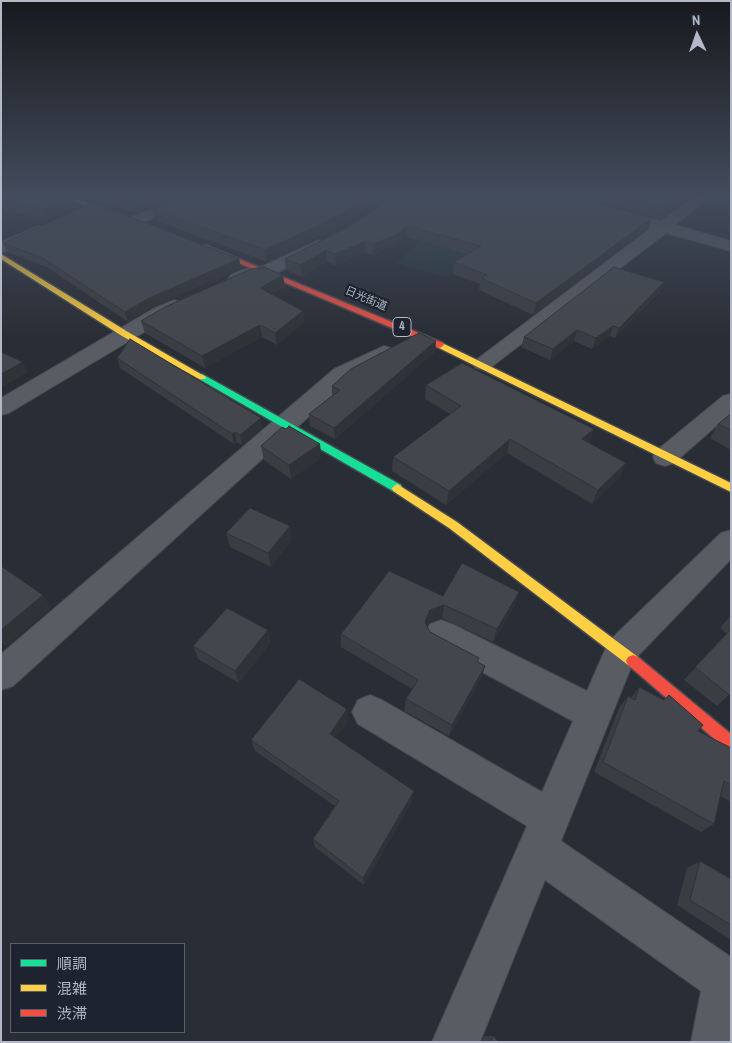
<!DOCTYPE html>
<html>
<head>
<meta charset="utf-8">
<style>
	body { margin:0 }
	#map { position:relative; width:732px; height:1043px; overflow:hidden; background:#292d35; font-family:"Archivo Narrow","Noto Sans JP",sans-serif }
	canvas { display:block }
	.frame { position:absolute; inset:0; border:2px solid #b3b9c6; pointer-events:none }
	.legend { position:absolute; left:10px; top:943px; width:175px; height:90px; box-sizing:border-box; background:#1d242f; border:1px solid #59606b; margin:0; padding:6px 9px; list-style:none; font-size:15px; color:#b3b9c6 }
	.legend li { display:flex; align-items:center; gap:10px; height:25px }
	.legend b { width:25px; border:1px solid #59606b }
	.north { position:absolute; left:672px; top:10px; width:50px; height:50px; -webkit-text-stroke:4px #1d242f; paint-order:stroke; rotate:357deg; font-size:14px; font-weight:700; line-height:20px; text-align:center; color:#b3b9c6 }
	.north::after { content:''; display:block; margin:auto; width:18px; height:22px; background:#b3b9c6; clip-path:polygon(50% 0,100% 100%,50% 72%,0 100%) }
</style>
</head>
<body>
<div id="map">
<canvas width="732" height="1043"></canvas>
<div class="frame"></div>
<ul class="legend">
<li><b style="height:6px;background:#16e098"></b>順調</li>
<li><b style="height:6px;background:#ffcf43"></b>混雑</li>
<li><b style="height:6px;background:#f24e42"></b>渋滞</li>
</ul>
<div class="north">N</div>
</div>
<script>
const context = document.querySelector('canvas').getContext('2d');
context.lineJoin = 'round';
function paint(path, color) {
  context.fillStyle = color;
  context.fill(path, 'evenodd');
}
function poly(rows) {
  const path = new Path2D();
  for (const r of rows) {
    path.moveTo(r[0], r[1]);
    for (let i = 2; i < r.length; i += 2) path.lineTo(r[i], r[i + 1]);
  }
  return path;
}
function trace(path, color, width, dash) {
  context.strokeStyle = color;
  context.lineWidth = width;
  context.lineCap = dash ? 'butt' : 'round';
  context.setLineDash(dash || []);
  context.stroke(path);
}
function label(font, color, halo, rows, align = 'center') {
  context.font = font + ' "Archivo Narrow","Noto Sans JP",sans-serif';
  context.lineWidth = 4.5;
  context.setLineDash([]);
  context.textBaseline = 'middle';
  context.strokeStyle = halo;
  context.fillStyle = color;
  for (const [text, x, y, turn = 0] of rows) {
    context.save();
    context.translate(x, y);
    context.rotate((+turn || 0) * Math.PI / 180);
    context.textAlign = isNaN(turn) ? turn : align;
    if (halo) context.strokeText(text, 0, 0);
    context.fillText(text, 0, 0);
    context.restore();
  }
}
paint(poly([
	[426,237,495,242,446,277,396,263]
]), '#26373a');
const street = poly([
	[188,196,209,196,207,199,141,223,131,223,128,220,131,217,188,196],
	[695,196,711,196,675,225,731,241,731,251,666,233,490,368,483,370,476,368,472,364,476,360,651,228,644,226,641,223,644,220,649,218,661,221,695,196],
	[39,226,45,228,47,231,45,234,1,253,1,242,39,226],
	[319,240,325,242,327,245,325,248,273,275,237,284,231,283,228,279,231,275,242,270,263,266,319,240],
	[174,300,181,302,183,306,181,310,9,413,1,415,1,398,153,309,174,300],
	[384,346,391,348,394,352,391,356,350,379,13,686,1,690,1,654,334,369,384,346],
	[731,394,731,413,674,463,665,466,656,463,653,457,656,451,723,396,731,394],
	[731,530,731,559,634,660,561,841,731,957,731,1042,691,1042,701,991,545,880,480,1042,432,1042,527,826,358,724,352,712,358,700,370,695,382,700,542,792,573,721,430,644,425,634,430,624,441,620,452,624,587,691,609,641,721,533,731,530]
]);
const fast = poly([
	[58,196,67,196,128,217,123,218,58,196],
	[202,374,401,485,402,488,397,492,393,491,199,379,199,375,202,374]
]);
const slow = poly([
	[1,254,128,332,206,377,205,379,199,379,122,336,1,259,1,254],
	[440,342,731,483,731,492,437,347,436,345,440,342],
	[397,484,457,522,638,657,640,661,638,665,633,667,628,665,449,528,393,491,392,488,397,484]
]);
const jam = poly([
	[205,245,443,343,444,345,440,348,437,347,203,248,203,246,205,245],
	[633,655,638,657,731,734,731,751,726,749,628,665,626,661,628,657,633,655]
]);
trace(street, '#45484e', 2);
trace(fast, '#474a52', 3);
trace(slow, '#474a52', 3);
trace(jam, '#474a52', 3);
paint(street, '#595c63');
paint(fast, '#16e098');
paint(slow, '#ffcf43');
paint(jam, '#f24e42');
paint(poly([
	[1,196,76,207,47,220,1,209],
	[82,196,182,196,136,213],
	[189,196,385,196,338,227,267,262,155,220,152,209],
	[580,196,691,196,661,219],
	[352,225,648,229,533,315,479,290,480,284,453,274,454,262,467,254,407,237,395,246,373,255,366,252,336,266,327,262,302,277,286,270,285,259],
	[3,243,239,259,241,268,152,307,128,322,47,267,7,252],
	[664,282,660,292,615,338,610,336,592,349,574,341,550,360,521,347,524,337],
	[285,287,272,294,303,311,304,322,277,345,262,337,205,368,145,333,141,321],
	[435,352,335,439,310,426,309,414,332,396,332,386],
	[117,358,262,428,242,445,237,442,234,444,120,368],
	[426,385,594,429,589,443,626,463,620,477,592,504,507,453,446,505,392,471,393,457,450,414,425,399],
	[731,414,731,450,710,438,718,424],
	[286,429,320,444,321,458,291,479,264,460,261,446],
	[226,533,292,540,271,567,230,547],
	[519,592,515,605,493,642,442,618,428,623,427,626,430,632,485,666,481,679,449,736,404,711,406,699,412,689,341,647,341,634,443,596],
	[731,615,731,693,717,706,684,680,727,634,720,628],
	[271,642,239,683,198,659,193,646],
	[639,687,698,731,731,748,731,802,720,796,714,824,701,832,594,772,619,708,628,696,631,698],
	[348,721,336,738,412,801,364,885,315,847,313,839,335,806,255,751,251,740],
	[700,861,731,879,731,940,677,905,687,868],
	[484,1036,493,1036,499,1042,482,1042]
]), '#3a3d42');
paint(poly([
	[72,196,76,207,47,220,43,209],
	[150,196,182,196,136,213,133,202],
	[369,196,385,196,338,227,267,262,265,250],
	[681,196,691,196,661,219,665,208],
	[652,218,648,229,533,315,536,303],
	[407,226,407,237,395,246,373,255,373,244],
	[366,241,366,252,336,266,335,254],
	[326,250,327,262,302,277,301,265],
	[239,259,241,268,152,307,128,322,125,312,149,298],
	[283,275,285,287,262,300,260,288],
	[664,282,660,292,615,338,619,328],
	[303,311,304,322,277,345,275,333],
	[260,325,262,337,205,368,202,356],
	[613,326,610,336,592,349,596,338],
	[577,330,574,341,550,360,553,349],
	[436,341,435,352,335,439,334,428],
	[23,362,28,372,1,388,1,374],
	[261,418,262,428,242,445,240,435],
	[594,429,589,443,582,439],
	[235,432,237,442,234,444,232,434],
	[510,439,507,453,446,505,449,491],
	[320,444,321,458,291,479,289,465],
	[626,463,620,477,592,504,598,490],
	[290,526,292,540,271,567,268,553],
	[519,592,515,605,493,642,497,629],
	[43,595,52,608,6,647,1,642,1,630],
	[444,605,442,618,428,623,423,635,425,622,430,610],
	[268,630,271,642,239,683,235,671],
	[485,666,481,679,449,736,452,725],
	[347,709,348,721,332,744,330,734],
	[414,791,412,801,364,885,363,878]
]), '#2f3236');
const building = poly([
	[1,196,72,196,43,209,1,199,1,196],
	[112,196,150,196,133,202,112,196],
	[189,196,369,196,338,216,265,250,152,209,189,196],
	[394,196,575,196,652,218,536,303,481,278,487,275,454,262,481,246,407,226,396,235,373,244,366,241,335,254,326,250,301,265,285,259,352,225,394,196],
	[621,196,681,196,665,208,621,196],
	[90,204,128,216,239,259,149,298,125,312,43,258,3,243,90,204],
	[264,267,283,275,260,288,303,311,275,333,260,325,202,356,141,321,165,307,251,269,264,267],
	[614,267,664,282,619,328,613,326,596,338,577,330,553,349,524,337,614,267],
	[419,333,436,341,334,428,309,414,340,390,332,386,351,369,419,333],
	[130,339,261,418,240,435,235,432,232,434,117,358,130,339],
	[1,352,23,362,1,374,1,352],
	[462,363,594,429,582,439,626,463,598,490,510,439,449,491,393,457,461,406,426,385,462,363],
	[731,414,731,430,718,424,731,414],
	[289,426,320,444,289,465,261,446,282,427,286,429,289,426],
	[250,508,290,526,268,553,226,533,250,508],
	[462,563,519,592,497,629,444,605,430,610,425,622,430,632,479,658,477,662,485,666,452,725,406,699,418,680,341,634,389,571,443,596,462,563],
	[1,566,43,595,1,630,1,566],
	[227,608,268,630,235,671,193,646,227,608],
	[731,629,731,693,729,695,695,667,731,629],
	[299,679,347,709,330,734,414,791,363,878,313,839,339,801,251,740,299,679],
	[639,687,664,700,669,695,703,725,698,731,731,748,731,785,724,781,714,824,603,762,628,696,635,700,639,687],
	[700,861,731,879,731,925,690,900,700,861],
	[493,1036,499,1042,490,1042,493,1036]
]);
paint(building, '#43474d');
trace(building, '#2f3236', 1);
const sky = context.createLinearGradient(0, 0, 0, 342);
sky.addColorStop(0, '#17191d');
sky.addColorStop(0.57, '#434c5c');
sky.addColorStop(1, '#434c5c00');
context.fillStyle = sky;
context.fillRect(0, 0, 732, 342);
label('11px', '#b3b9c6', '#1d242f', [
	["日光街道",366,299,23]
]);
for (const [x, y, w] of [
	[402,327,18]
]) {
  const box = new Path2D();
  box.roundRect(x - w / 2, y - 9.5, w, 19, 4);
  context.fillStyle = '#1d242f';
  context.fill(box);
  trace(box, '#b3b9c6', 1);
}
label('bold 12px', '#b3b9c6', null, [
	["4",402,327]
]);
</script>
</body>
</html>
